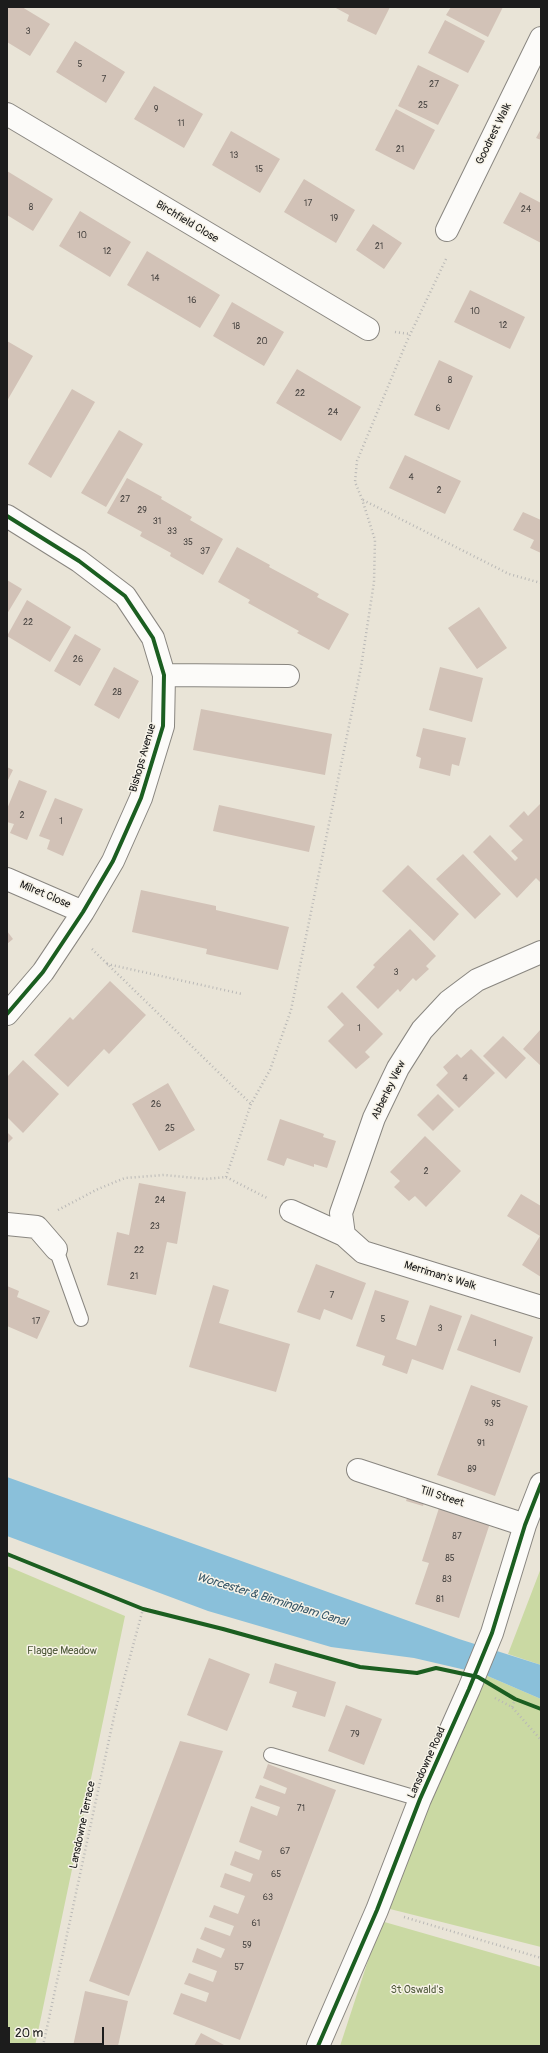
<!DOCTYPE html>
<html>
<head>
<meta charset="utf-8">
<style>
	body { margin:0 }
	#map { position:relative; width:548px; height:2053px; overflow:hidden; background:#e9e4d7; font-family:Pangolin,sans-serif }
	canvas { display:block }
	.frame { position:absolute; inset:0; border:8px solid #1c1c1c; pointer-events:none }
	.scale { position:absolute; left:8px; top:2027px; width:96px; height:18px; box-sizing:border-box; border:2px solid #1c1c1c; border-top:0; padding-left:5px; font-size:12px; line-height:14px; white-space:nowrap; color:#1c1c1c; -webkit-text-stroke:3px #f7f3e8; paint-order:stroke }
</style>
</head>
<body>
<div id="map">
<canvas width="548" height="2053"></canvas>
<div class="frame"></div>
<div class="scale">20 m</div>
</div>
<script>
const context = document.querySelector('canvas').getContext('2d');
context.lineJoin = 'round';
function paint(path, color) {
  context.fillStyle = color;
  context.fill(path, 'evenodd');
}
function poly(rows) {
  const path = new Path2D();
  for (const r of rows) {
    path.moveTo(r[0], r[1]);
    for (let i = 2; i < r.length; i += 2) path.lineTo(r[i], r[i + 1]);
  }
  return path;
}
function trace(path, color, width, dash) {
  context.strokeStyle = color;
  context.lineWidth = width;
  context.lineCap = dash ? 'butt' : 'round';
  context.setLineDash(dash || []);
  context.stroke(path);
}
function label(font, color, halo, rows, align = 'center') {
  context.font = font + ' Pangolin,sans-serif';
  context.lineWidth = 3;
  context.setLineDash([]);
  context.textBaseline = 'middle';
  context.strokeStyle = halo;
  context.fillStyle = color;
  for (const [text, x, y, turn = 0] of rows) {
    context.save();
    context.translate(x, y);
    context.rotate((+turn || 0) * Math.PI / 180);
    context.textAlign = isNaN(turn) ? turn : align;
    if (halo) context.strokeText(text, 0, 0);
    context.fillText(text, 0, 0);
    context.restore();
  }
}
paint(poly([
	[7,1566,125,1616,35,2046,7,2046],
	[541,1568,541,1665,508,1654],
	[483,1674,541,1699,541,1947,386,1908],
	[381,1921,541,1967,541,2046,340,2046]
]), '#cad9a3');
paint(poly([
	[7,1477,459,1639,541,1665,541,1699,483,1674,414,1658,331,1647,208,1611,7,1536]
]), '#8ac0da');
paint(poly([
	[7,7,22,7,50,24,30,56,7,42],
	[334,7,390,7,376,35,347,21,349,15],
	[451,7,503,7,488,37,446,15],
	[445,20,485,41,468,73,428,53],
	[75,41,125,72,106,103,56,72],
	[418,65,459,85,438,125,398,106],
	[154,86,203,114,184,148,134,119],
	[396,109,435,130,414,170,375,150],
	[541,129,541,140,536,138],
	[231,131,280,159,260,193,212,165],
	[7,171,53,199,33,231,7,215],
	[304,179,355,210,336,243,284,212],
	[520,192,541,203,541,243,503,223],
	[80,211,131,242,110,277,59,246],
	[373,224,402,243,384,269,356,250],
	[147,251,220,295,200,328,127,285],
	[470,290,525,317,510,349,454,322],
	[232,302,284,332,264,366,213,336],
	[7,341,33,356,7,401],
	[439,360,473,376,449,430,414,415],
	[297,369,361,407,341,441,276,403],
	[72,389,95,402,51,478,28,464],
	[119,430,143,444,106,507,81,493],
	[405,455,461,481,445,514,389,488],
	[127,478,162,497,161,499,192,517,190,520,223,539,203,575,170,556,171,553,140,536,142,532,107,513],
	[523,512,541,520,541,553,530,548,534,540,513,530],
	[237,547,270,565,269,567,319,594,317,597,349,614,329,650,297,633,299,631,248,603,250,600,218,582],
	[7,580,22,589,7,614],
	[27,600,71,627,50,662,7,636],
	[479,607,507,648,477,669,448,628],
	[75,634,101,649,80,686,54,671],
	[114,667,139,681,119,719,94,705],
	[440,667,483,678,472,722,429,710],
	[201,709,332,734,325,775,193,750],
	[423,728,466,738,459,766,452,764,450,776,419,768,421,758,416,756],
	[7,767,13,770,7,782],
	[19,780,47,791,27,840,10,833,14,824,7,822,7,809],
	[55,798,83,809,63,856,47,849,50,840,39,836],
	[541,803,541,880,540,882,536,878,517,898,473,852,490,835,515,861,518,858,511,851,523,840,509,826,524,811,528,816],
	[219,805,315,826,309,852,213,831],
	[463,854,501,894,475,919,436,879],
	[408,865,459,914,434,941,382,891],
	[141,890,216,906,216,910,289,927,278,970,206,954,207,949,132,932],
	[410,929,436,956,426,966,429,969,416,981,413,978,400,992,398,989,378,1009,356,987,375,967,373,965],
	[7,931,13,939,7,944],
	[110,981,146,1015,109,1054,104,1049,68,1087,34,1055,70,1017,73,1020],
	[342,992,383,1034,365,1052,370,1057,356,1069,328,1041,344,1025,327,1007],
	[541,1029,541,1066,523,1049],
	[503,1036,526,1058,506,1079,483,1056],
	[471,1049,495,1073,459,1108,436,1085,448,1073,443,1067,457,1054,461,1058],
	[23,1060,59,1094,23,1133,7,1117,7,1077],
	[168,1083,195,1130,159,1151,132,1104],
	[438,1094,454,1110,433,1131,417,1115],
	[280,1119,324,1134,323,1137,336,1141,327,1168,314,1164,314,1167,287,1158,284,1166,267,1160],
	[7,1132,13,1138,7,1144],
	[425,1136,461,1171,426,1207,415,1196,409,1201,394,1187,400,1181,390,1172],
	[139,1183,186,1192,177,1244,167,1242,156,1295,107,1285,117,1232,129,1235],
	[521,1194,541,1206,541,1277,522,1265,540,1236,507,1216],
	[316,1264,366,1283,352,1320,324,1309,320,1320,297,1312],
	[213,1285,229,1290,219,1323,290,1344,276,1392,189,1367],
	[7,1286,19,1291,17,1297,50,1311,37,1339,7,1326],
	[375,1290,409,1301,396,1339,416,1346,430,1305,462,1316,443,1370,412,1359,407,1374,382,1365,385,1356,356,1346],
	[471,1314,533,1337,520,1373,457,1350],
	[471,1385,528,1406,495,1496,437,1475],
	[410,1490,492,1517,459,1618,415,1604,429,1563,422,1561,439,1508,424,1503,423,1506,406,1501],
	[209,1658,250,1674,227,1731,187,1715],
	[275,1663,336,1682,325,1717,292,1707,297,1692,269,1683],
	[346,1705,382,1719,364,1765,328,1751],
	[180,1741,223,1751,129,1996,89,1981],
	[268,1764,336,1790,240,2040,173,2014,181,1993,206,2002,209,1993,184,1984,189,1973,213,1982,217,1971,192,1962,197,1948,221,1958,225,1949,200,1939,205,1927,230,1936,234,1926,209,1917,214,1905,238,1914,245,1896,220,1887,225,1873,250,1882,253,1874,230,1865,235,1851,259,1860,262,1851,239,1842,251,1806,277,1816,280,1807,255,1798,260,1785,285,1794,287,1788,263,1778],
	[85,1991,128,2001,118,2046,73,2046],
	[201,2033,226,2046,194,2046]
]), '#d2c2b7');
const service = poly([
	[56,1249,81,1319],
	[271,1755,420,1799]
]);
const minor = poly([
	[7,114,368,329],
	[447,230,541,38],
	[7,516,79,561,125,596,153,638,164,675,163,726,141,798,113,861,83,912,43,972,7,1014],
	[164,675,288,676],
	[7,879,83,912],
	[291,1211,344,1235,363,1252,541,1307],
	[7,1224,37,1227,56,1249],
	[344,1235,341,1213,374,1118,398,1068,422,1030,449,1001,477,980,541,952],
	[358,1470,525,1525],
	[318,2046,377,1910,420,1799,469,1689,492,1633,525,1525,541,1484]
]);
trace(service, '#898680', 16);
trace(minor, '#898680', 24);
trace(poly([
	[395,332,410,334],
	[363,500,509,574,541,583],
	[92,949,251,1104],
	[107,964,242,994],
	[226,1177,251,1104,270,1070,291,1010,361,667,374,582,375,540,362,499,355,482,357,461,407,341,447,257],
	[58,1210,98,1189,125,1178,164,1175,206,1179,226,1177,267,1198],
	[495,1698,512,1707,541,1740],
	[512,1707,515,1699],
	[404,1917,541,1958],
	[43,2046,115,1712,143,1609]
]), '#b9b8b6', 2.5, [1, 3]);
trace(service, '#fcfbf9', 14);
trace(minor, '#fcfbf9', 22);
trace(poly([
	[7,516,79,561,125,596,153,638,164,675,163,726,141,798,113,861,83,912,43,972,7,1014],
	[7,1554,143,1609,223,1629,360,1667,417,1673,436,1668,478,1677,515,1699,541,1709],
	[318,2046,377,1910,420,1799,469,1689,492,1633,525,1525,541,1484]
]), '#1b5e20', 4);
label('9px', '#4a4643', null, [
	["3",28,32],
	["5",80,65],
	["7",104,80],
	["27",434,85],
	["25",423,106],
	["9",156,110],
	["11",181,124],
	["21",400,150],
	["13",234,156],
	["15",259,170],
	["17",308,204],
	["8",31,208],
	["24",526,210],
	["19",334,219],
	["10",82,236],
	["21",379,247],
	["12",107,252],
	["14",155,279],
	["16",192,301],
	["10",475,312],
	["12",503,326],
	["18",236,327],
	["20",262,342],
	["8",450,381],
	["22",300,394],
	["6",438,409],
	["24",333,413],
	["4",411,478],
	["2",439,491],
	["27",125,500],
	["29",142,511],
	["31",157,522],
	["33",172,532],
	["35",188,543],
	["37",205,552],
	["22",28,623],
	["26",78,660],
	["28",117,693],
	["2",22,816],
	["1",61,822],
	["3",396,973],
	["1",359,1029],
	["4",465,1079],
	["26",156,1105],
	["25",170,1129],
	["2",426,1172],
	["24",160,1201],
	["23",155,1227],
	["22",139,1251],
	["21",134,1277],
	["7",332,1296],
	["5",383,1320],
	["17",36,1322],
	["3",440,1329],
	["1",495,1344],
	["95",496,1405],
	["93",489,1424],
	["91",481,1444],
	["89",472,1470],
	["87",457,1537],
	["85",450,1559],
	["83",447,1580],
	["81",440,1600],
	["79",355,1735],
	["71",301,1809],
	["67",285,1852],
	["65",276,1875],
	["63",268,1898],
	["61",256,1924],
	["59",247,1946],
	["57",239,1968]
]);
label('11px', '#1c1c1c', '#f7f3e8', [
	["Goodrest Walk",494,134,-64],
	["Birchfield Close",187,222,31],
	["Bishops Avenue",143,758,-74],
	["Milret Close",45,895,23],
	["Abberley View",389,1090,-64],
	["Merriman's Walk",440,1276,17],
	["Till Street",442,1497,18],
	["Lansdowne Road",427,1763,-66],
	["Lansdowne Terrace",83,1825,-78]
]);
label('11px', '#505b3c', '#f7f3e8', [
	["Flagge Meadow",62,1651],
	["St Oswald's",417,1990]
]);
label('italic 12px', '#385869', '#f7f3e8', [
	["Worcester & Birmingham Canal",272,1600,17]
]);
</script>
</body>
</html>
